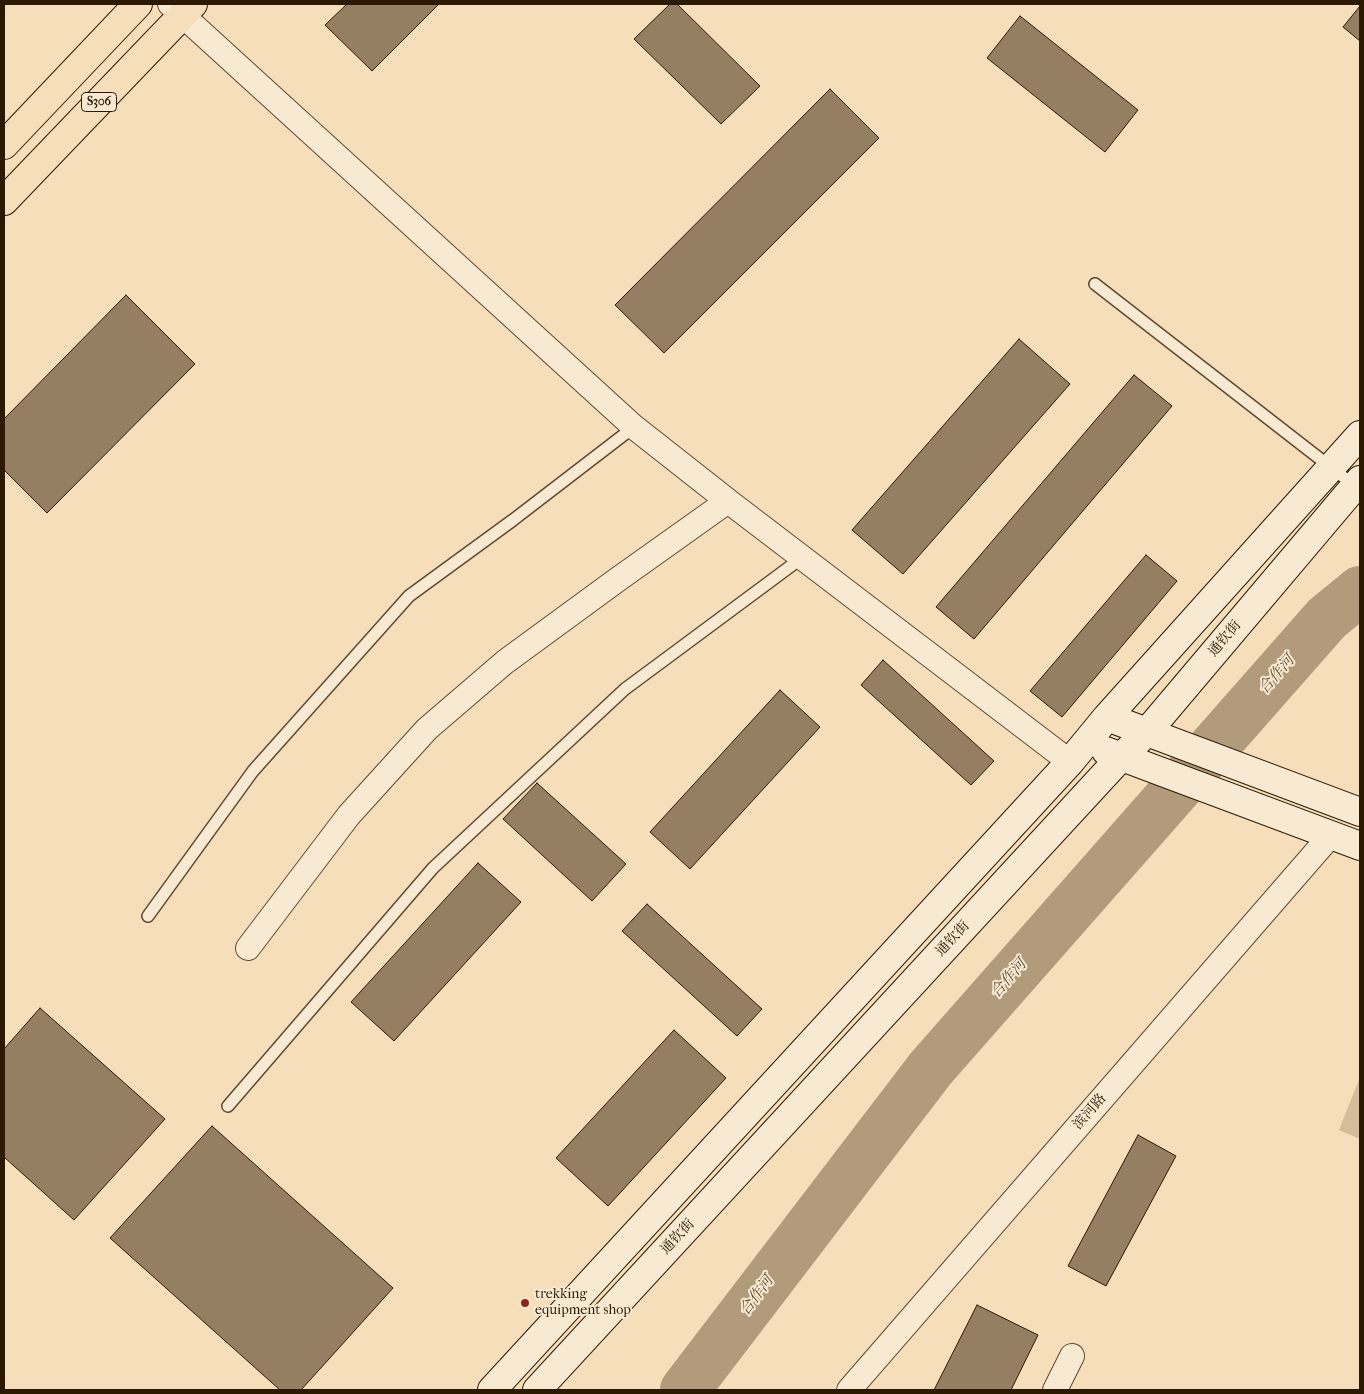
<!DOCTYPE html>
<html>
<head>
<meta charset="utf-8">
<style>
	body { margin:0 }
	#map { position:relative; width:1364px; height:1394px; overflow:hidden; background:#f5deb9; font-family:"IM FELL French Canon",serif }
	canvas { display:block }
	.frame { position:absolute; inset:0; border:5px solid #2c1904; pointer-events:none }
</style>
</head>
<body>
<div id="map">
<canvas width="1364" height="1394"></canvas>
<div class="frame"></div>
</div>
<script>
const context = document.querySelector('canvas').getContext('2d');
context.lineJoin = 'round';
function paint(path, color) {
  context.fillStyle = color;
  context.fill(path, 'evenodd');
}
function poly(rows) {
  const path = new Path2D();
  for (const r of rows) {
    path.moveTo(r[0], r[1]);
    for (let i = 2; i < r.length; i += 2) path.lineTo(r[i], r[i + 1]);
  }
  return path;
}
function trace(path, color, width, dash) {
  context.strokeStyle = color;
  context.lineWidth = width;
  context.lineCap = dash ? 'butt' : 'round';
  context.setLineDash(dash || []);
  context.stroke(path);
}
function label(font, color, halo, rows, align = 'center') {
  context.font = font + ' "IM FELL French Canon","Noto Serif SC",serif';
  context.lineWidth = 4;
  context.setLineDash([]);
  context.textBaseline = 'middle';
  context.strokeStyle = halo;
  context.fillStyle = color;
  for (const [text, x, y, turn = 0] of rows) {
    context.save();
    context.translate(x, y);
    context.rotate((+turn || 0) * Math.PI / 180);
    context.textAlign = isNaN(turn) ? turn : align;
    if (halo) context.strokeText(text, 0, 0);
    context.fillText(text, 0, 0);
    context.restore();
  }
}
paint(poly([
	[1360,1077,1360,1139,1339,1130]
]), '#d3bd9a');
trace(poly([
	[685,1390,931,1068,1327,618,1360,591]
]), '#b19b7b', 50);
const building = poly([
	[347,4,439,4,372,71,325,25,347,4],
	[670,4,677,4,760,86,721,124,634,39,670,4],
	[1360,6,1360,41,1343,27,1360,6],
	[1020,16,1138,110,1105,152,987,58,1020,16],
	[830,89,879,138,664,353,615,305,830,89],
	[126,295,195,364,47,513,4,470,4,419,126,295],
	[1019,339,1070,384,903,574,852,530,1019,339],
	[1134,375,1172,406,974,639,936,607,1134,375],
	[1146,555,1177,581,1062,717,1030,691,1146,555],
	[883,660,994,761,971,785,861,685,883,660],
	[780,690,820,727,690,869,650,832,780,690],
	[537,783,626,864,592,901,503,819,537,783],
	[478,863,521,902,394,1041,351,1002,478,863],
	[647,904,762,1009,737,1036,622,931,647,904],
	[40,1008,165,1119,74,1220,4,1157,4,1049,40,1008],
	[674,1030,726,1078,608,1206,556,1158,674,1030],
	[212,1126,393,1288,301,1390,280,1390,110,1238,212,1126],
	[1138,1135,1176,1156,1106,1286,1068,1266,1138,1135],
	[977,1305,1038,1335,1011,1390,934,1390,977,1305]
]);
paint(building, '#957f62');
trace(building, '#2c1904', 1);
const lane = poly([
	[1095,284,1355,486],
	[148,916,253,771,409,596,513,520,634,427],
	[228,1106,433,868,625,689,803,557]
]);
const street = poly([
	[170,4,634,427,728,501],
	[248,948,349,815,427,729,505,662,617,580,728,501,1070,762],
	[849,1390,1331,835],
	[1055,1390,1072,1356]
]);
const secondary = poly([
	[1107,717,1360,812],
	[1106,751,1360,846],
	[492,1390,1070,762,1107,717,1360,435],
	[537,1390,1121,757,1147,732,1360,480]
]);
const primary = poly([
	[4,145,138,4],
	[4,201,193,4]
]);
trace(lane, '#5e4a31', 14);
trace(street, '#5e4a31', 26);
trace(secondary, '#2c1904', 30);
trace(primary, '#2c1904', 30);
trace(lane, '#f8ead2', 11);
trace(street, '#f8ead2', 24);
trace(secondary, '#f8ead2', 28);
trace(primary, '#f5deb9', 28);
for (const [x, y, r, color] of [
	[525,1303,5,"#8f2418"]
]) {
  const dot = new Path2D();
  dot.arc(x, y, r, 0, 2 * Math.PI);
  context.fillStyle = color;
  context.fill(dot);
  trace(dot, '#f8ead2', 2);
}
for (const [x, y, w] of [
	[99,102,35]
]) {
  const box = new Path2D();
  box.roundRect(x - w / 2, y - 9.5, w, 19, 4);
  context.fillStyle = '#f8ead2';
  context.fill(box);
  trace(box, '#2c1904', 1);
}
label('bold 12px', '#2c1904', null, [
	["S306",99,102]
]);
label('14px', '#2c1904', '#f8ead2', [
	["通钦街",1225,639,-50],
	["通钦街",953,939,-47],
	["滨河路",1090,1112,-49],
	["通钦街",678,1237,-47]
]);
label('14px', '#2c1904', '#f8ead2', [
	["trekking",535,1295],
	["equipment shop",535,1311]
], 'left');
label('italic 15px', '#614d34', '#f8ead2', [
	["合作河",1277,675,-49],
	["合作河",1009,979,-49],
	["合作河",757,1296,-53]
]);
</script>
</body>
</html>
